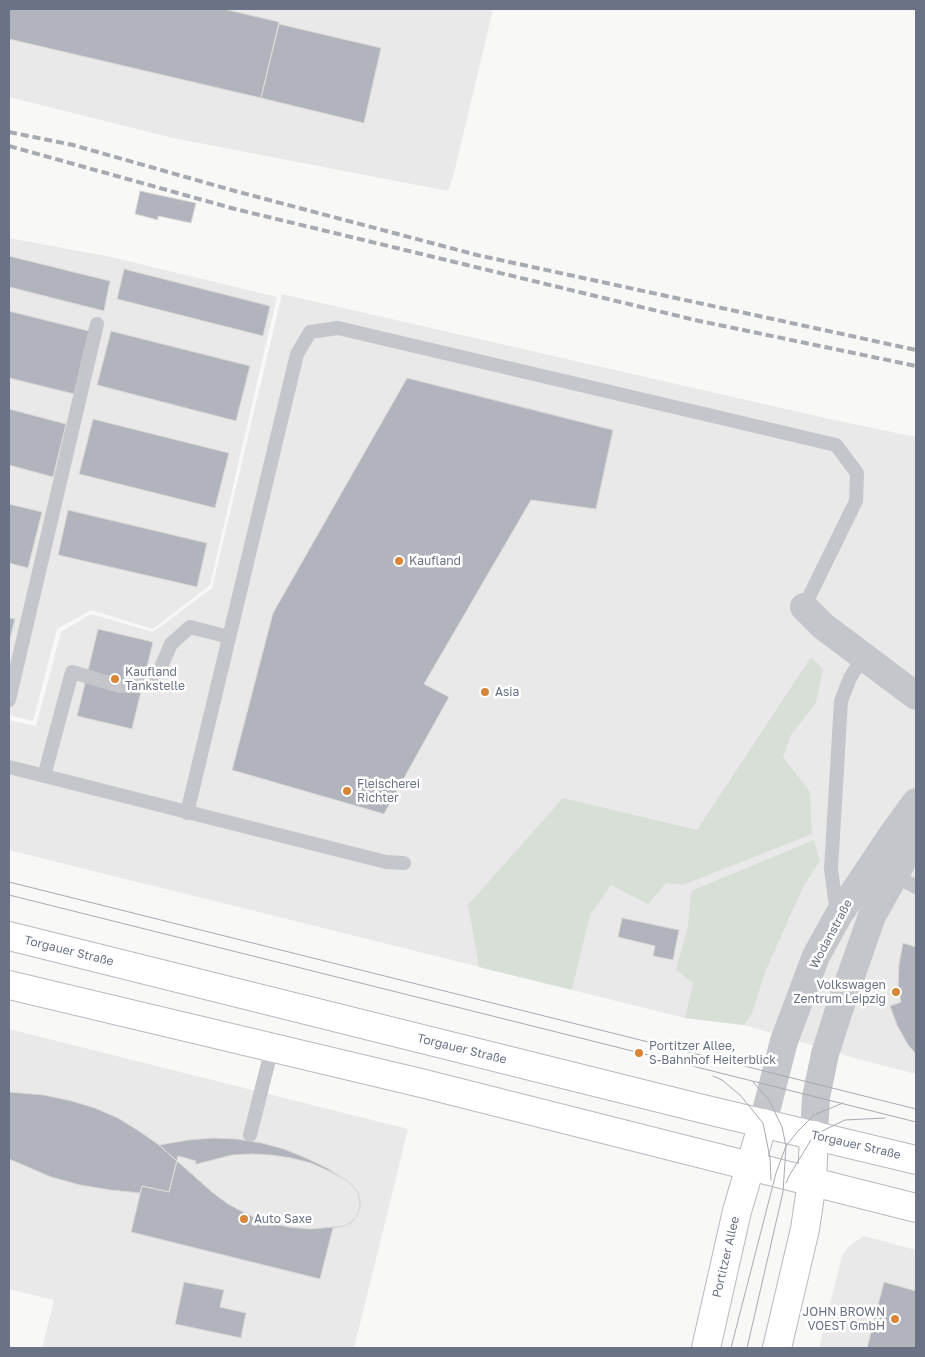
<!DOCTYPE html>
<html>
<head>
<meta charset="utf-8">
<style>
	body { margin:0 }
	#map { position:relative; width:925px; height:1357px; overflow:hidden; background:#f8f8f6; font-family:"Golos Text",sans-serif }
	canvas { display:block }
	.frame { position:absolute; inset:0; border:10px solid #6a7285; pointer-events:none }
</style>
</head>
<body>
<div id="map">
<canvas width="925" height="1357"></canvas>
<div class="frame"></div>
</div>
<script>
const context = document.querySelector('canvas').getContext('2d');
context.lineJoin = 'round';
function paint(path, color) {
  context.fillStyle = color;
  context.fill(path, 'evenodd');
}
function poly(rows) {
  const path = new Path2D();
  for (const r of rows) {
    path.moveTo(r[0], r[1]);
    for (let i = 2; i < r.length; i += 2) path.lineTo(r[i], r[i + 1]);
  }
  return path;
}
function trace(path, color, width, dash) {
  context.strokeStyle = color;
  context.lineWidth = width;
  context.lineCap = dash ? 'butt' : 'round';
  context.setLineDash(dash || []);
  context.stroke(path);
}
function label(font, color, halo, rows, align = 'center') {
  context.font = font + ' "Golos Text",sans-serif';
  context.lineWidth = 5;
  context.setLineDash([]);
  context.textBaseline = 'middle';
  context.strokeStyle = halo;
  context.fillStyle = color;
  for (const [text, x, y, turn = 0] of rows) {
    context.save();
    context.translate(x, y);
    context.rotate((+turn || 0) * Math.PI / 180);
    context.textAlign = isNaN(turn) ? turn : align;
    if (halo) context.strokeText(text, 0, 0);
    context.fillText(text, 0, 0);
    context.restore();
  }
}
paint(poly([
	[9,9,493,9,454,173,448,191,173,138,9,97],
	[9,238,111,257,277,297,210,585,153,629,91,610,57,629,33,721,9,715],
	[282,294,834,420,916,437,916,1074,858,1059,744,1025,685,1018,9,850,9,720,36,726,61,632,91,614,153,632,212,588],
	[9,1029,408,1129,354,1348,42,1348,54,1300,9,1289],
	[864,1236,916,1250,916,1348,819,1348,842,1256,850,1245]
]), '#e9e9e9');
paint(poly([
	[811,657,823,669,816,703,791,735,783,757,810,792,812,834,683,885,666,883,648,904,611,885,590,915,572,990,479,967,468,905,563,798,697,830],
	[814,840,820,861,803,887,765,972,753,1011,744,1025,685,1018,693,983,676,970,688,926,691,891]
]), '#d8dfd7');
const building = poly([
	[9,9,224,9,279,22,261,98,9,39,9,9],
	[279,24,381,48,364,123,261,98,279,24],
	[140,191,196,203,191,223,158,216,158,220,135,214,140,191],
	[9,256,110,281,104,311,9,287,9,256],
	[124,269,270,306,263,336,117,299,124,269],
	[9,311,89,331,74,394,9,378,9,311],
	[111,331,250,366,236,421,97,385,111,331],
	[407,378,613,430,596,509,531,500,424,684,449,697,384,814,232,770,273,613,407,378],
	[9,409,66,424,53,477,9,465,9,409],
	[93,419,229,453,215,508,79,474,93,419],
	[9,504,42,512,28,568,9,563,9,504],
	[68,510,207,543,197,587,58,555,68,510],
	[9,618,15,619,9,643,9,618],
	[98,629,153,642,132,729,77,716,98,629],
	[622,918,679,930,673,960,653,956,655,946,618,937,622,918],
	[903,943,916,947,916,1054,908,1045,897,1025,890,1006,901,1002,898,986,899,964,903,943],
	[9,1092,44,1095,72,1101,95,1108,118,1118,139,1131,159,1145,177,1161,169,1192,142,1186,140,1193,110,1190,80,1185,51,1177,9,1159,9,1092],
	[213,1138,237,1139,262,1143,284,1149,306,1158,327,1168,347,1181,354,1187,358,1193,360,1200,360,1207,357,1216,351,1222,344,1226,311,1229,289,1227,266,1222,247,1214,228,1204,212,1192,159,1145,188,1140,213,1138],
	[252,1154,271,1155,291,1158,311,1163,329,1171,347,1181,354,1187,358,1193,360,1206,357,1216,352,1222,344,1226,333,1228,320,1279,131,1232,142,1186,169,1192,178,1156,196,1161,195,1164,197,1164,232,1155,252,1154],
	[184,1282,224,1290,220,1307,246,1313,241,1338,175,1324,184,1282],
	[884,1282,916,1291,916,1348,867,1348,884,1282]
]);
paint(building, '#b1b4bc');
trace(building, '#dadad8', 1);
const secondary = poly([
	[706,1348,737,1211,763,1123],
	[777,1348,805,1229,812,1182,814,1135]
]);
const primary = poly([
	[9,936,699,1108,916,1160],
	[9,985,421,1083,916,1208]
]);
trace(secondary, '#b7b9bf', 30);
trace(primary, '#b8babf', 30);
trace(poly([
	[9,700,97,324],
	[9,767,386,862,404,863],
	[44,776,72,672,120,686,154,683,171,644,190,627,229,637],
	[187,813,297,354,310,332,338,328,836,445,857,473,856,501,804,607],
	[894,875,916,887],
	[837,913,831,869,841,701,850,678,863,657],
	[250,1135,272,1048]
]), '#c4c6cb', 14);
trace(poly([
	[804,607,823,626,916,696]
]), '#c4c6cb', 28);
trace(poly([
	[763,1123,784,1041,816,956,838,916,892,835,916,802],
	[814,1135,816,1097,825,1054,839,1010,872,916,916,837]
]), '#c4c6cb', 28);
trace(secondary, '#fff', 28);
trace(primary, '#fff', 28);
trace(poly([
	[9,882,916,1109],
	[9,895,916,1122],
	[713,1076,722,1080,740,1095,763,1123,770,1158,771,1180],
	[786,1183,789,1176,814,1135,845,1120,885,1118],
	[731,1348,776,1173,786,1146,798,1131,814,1115,843,1103],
	[747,1348,783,1192,786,1146,782,1127,769,1100,753,1082]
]), '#a7aab1', 1);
trace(poly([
	[9,132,73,145,235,191,477,255,916,350],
	[9,146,235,209,467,265,695,320,916,366]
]), '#a7aab1', 4, [8, 4]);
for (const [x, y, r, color] of [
	[399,561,5,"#d78537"],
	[115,679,5,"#d78537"],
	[485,692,5,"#d78537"],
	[347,791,5,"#d78537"],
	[896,992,5,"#d78537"],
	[639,1053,5,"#d78537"],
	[244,1219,5,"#d78537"],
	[895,1319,5,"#d78537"]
]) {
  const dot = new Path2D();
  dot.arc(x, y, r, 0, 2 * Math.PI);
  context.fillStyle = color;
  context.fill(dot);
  trace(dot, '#fff', 2);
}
label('12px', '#6a7285', '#fff', [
	["Kaufland",409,561],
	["Kaufland",125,672],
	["Tankstelle",125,686],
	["Asia",495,692],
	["Fleischerei",357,784],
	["Richter",357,798],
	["Volkswagen",886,985,"right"],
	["Zentrum Leipzig",886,999,"right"],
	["Portitzer Allee,",649,1046],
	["S-Bahnhof Heiterblick",649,1060],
	["Auto Saxe",254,1219],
	["JOHN BROWN",885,1312,"right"],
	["VOEST GmbH",885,1326,"right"]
], 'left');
label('12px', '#6a7285', '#fff', [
	["Wodanstraße",831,934,-62],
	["Torgauer Straße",69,951,14],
	["Torgauer Straße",462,1049,14],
	["Torgauer Straße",856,1145,13],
	["Portitzer Allee",726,1257,-77]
]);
</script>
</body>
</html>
